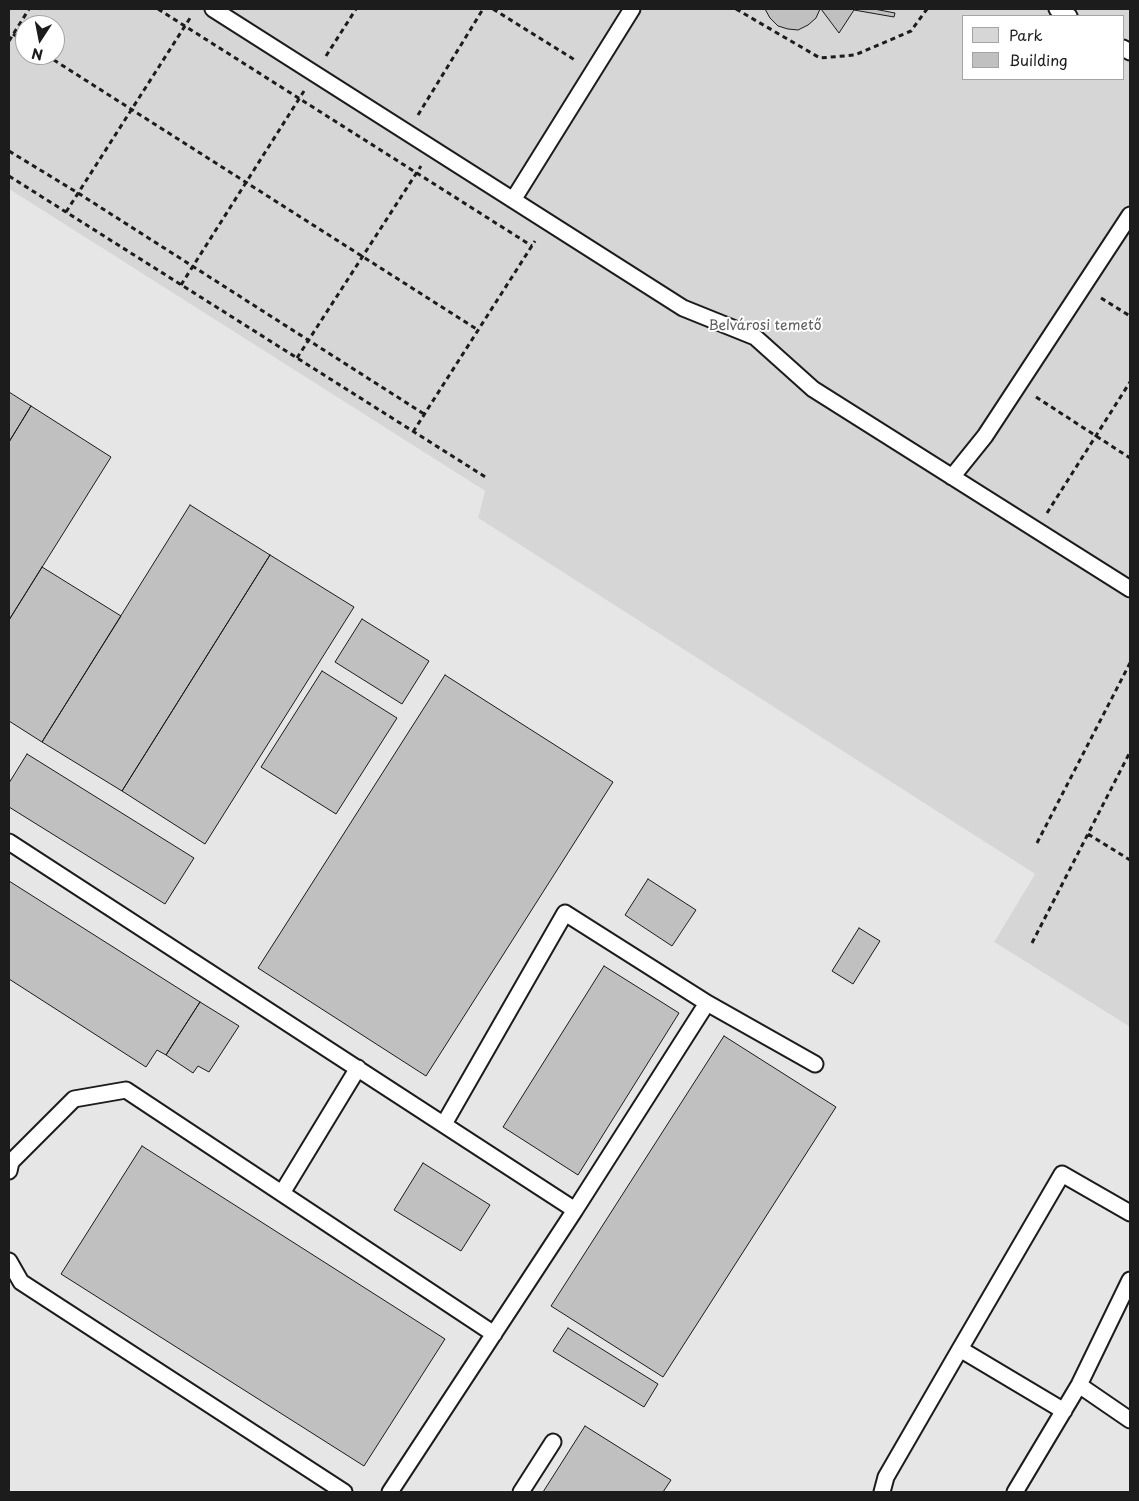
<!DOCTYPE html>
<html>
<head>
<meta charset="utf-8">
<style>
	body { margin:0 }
	#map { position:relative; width:1139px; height:1501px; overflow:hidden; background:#f6f6f6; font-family:"Playpen Sans",sans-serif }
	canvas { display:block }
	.frame { position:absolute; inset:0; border:10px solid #1c1c1c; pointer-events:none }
	.legend { position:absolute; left:962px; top:15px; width:162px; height:65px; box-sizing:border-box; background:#fff; border:1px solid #a4a4a4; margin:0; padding:6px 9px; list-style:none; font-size:15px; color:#1c1c1c }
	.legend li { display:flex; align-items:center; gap:10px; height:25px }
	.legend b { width:25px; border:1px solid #a4a4a4 }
	.north { position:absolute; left:15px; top:15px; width:50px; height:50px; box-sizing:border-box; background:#fff; border:1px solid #a4a4a4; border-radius:50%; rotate:191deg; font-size:14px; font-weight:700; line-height:20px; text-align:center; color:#1c1c1c }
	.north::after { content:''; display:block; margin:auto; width:18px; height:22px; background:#1c1c1c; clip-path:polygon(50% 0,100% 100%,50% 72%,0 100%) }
</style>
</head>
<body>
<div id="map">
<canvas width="1139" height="1501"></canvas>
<div class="frame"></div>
<ul class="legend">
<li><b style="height:14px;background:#d6d6d6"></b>Park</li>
<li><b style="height:14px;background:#c0c0c0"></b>Building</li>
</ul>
<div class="north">N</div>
</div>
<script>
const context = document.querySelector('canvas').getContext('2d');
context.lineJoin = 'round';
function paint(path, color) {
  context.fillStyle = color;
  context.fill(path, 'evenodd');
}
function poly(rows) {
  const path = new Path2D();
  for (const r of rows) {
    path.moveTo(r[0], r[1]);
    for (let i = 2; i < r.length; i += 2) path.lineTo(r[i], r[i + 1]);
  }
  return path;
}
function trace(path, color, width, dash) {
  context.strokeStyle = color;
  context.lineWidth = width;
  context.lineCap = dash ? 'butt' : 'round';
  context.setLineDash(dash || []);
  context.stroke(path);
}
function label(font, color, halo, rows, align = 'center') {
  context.font = font + ' "Playpen Sans",sans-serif';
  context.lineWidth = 4;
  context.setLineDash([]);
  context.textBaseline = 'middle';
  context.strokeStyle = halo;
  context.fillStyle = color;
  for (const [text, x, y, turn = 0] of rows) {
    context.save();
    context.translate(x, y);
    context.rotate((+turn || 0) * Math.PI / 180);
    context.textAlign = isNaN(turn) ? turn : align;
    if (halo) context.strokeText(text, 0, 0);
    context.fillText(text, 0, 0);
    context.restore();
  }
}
paint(poly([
	[9,189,485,491,478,518,1035,874,994,942,1130,1027,1130,1492,9,1492]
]), '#e6e6e6');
paint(poly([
	[9,9,1130,9,1130,1027,994,942,1035,874,478,518,485,491,9,189],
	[963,16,1123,16,1123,79,963,79],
	[25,25,55,25,55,55,25,55]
]), '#d6d6d6');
const building = poly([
	[765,9,820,9,816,18,808,25,798,30,788,29,778,26,770,18,765,9],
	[821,9,874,9,895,13,894,17,854,10,839,33,821,9],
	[9,392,31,406,9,442,9,392],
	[31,406,111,457,9,620,9,442,31,406],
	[190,505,270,555,122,791,42,742,190,505],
	[270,555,354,607,205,844,122,791,270,555],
	[42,567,121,616,42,742,9,721,9,620,42,567],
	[362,619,429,661,402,704,335,662,362,619],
	[322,671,397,718,336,814,261,767,322,671],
	[445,675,613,782,426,1076,258,968,445,675],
	[27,754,194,858,165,904,9,807,9,783,27,754],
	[648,879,696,910,672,946,625,915,648,879],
	[9,881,200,1002,166,1055,157,1050,146,1067,9,979,9,881],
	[859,928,880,941,853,984,832,971,859,928],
	[604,966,679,1013,578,1175,503,1127,604,966],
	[200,1002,239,1026,209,1072,198,1066,193,1073,166,1055,200,1002],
	[724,1036,836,1107,663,1377,551,1306,724,1036],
	[142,1146,445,1339,364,1466,61,1274,142,1146],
	[423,1163,490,1205,461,1251,394,1210,423,1163],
	[568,1328,658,1384,644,1407,553,1351,568,1328],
	[585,1426,671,1480,663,1492,543,1492,585,1426]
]);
paint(building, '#c0c0c0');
trace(building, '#1c1c1c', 1);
const lane = poly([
	[213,9,683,308,755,337,813,389,1130,589],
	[1057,9,1069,16],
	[1123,48,1130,52],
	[513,200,632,9],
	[952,477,985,436,1130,215],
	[9,842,575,1210,390,1492],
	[444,1124,565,913,707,1003],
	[9,1171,11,1162,74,1099,126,1090,494,1334],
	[282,1193,358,1068],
	[575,1210,707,1003,815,1064],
	[9,1261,21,1282,344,1492],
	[960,1349,1062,1174,1130,1213],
	[1079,1385,1130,1420],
	[521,1492,553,1442],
	[882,1492,886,1477,960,1349,1064,1411],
	[1015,1492,1079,1385,1130,1280]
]);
trace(lane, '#1c1c1c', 19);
trace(poly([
	[158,9,532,246],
	[493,9,575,60],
	[736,9,820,58,855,55,911,31,927,9],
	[13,34,25,42],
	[9,41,29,9],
	[46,55,478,330],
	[326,56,356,9],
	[418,115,483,9],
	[9,151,78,193,424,414],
	[9,176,487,478],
	[66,212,192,15],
	[181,285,304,91],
	[1101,298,1130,316],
	[297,358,421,166],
	[1036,397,1130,458],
	[413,432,535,241],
	[1047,513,1130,382],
	[1088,834,1130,860],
	[1037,843,1130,663],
	[1032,943,1130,752]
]), '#1c1c1c', 3, [5, 4]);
trace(lane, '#fff', 15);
label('14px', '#5d5d5d', '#fff', [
	["Belvárosi temető",765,326]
]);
</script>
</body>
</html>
